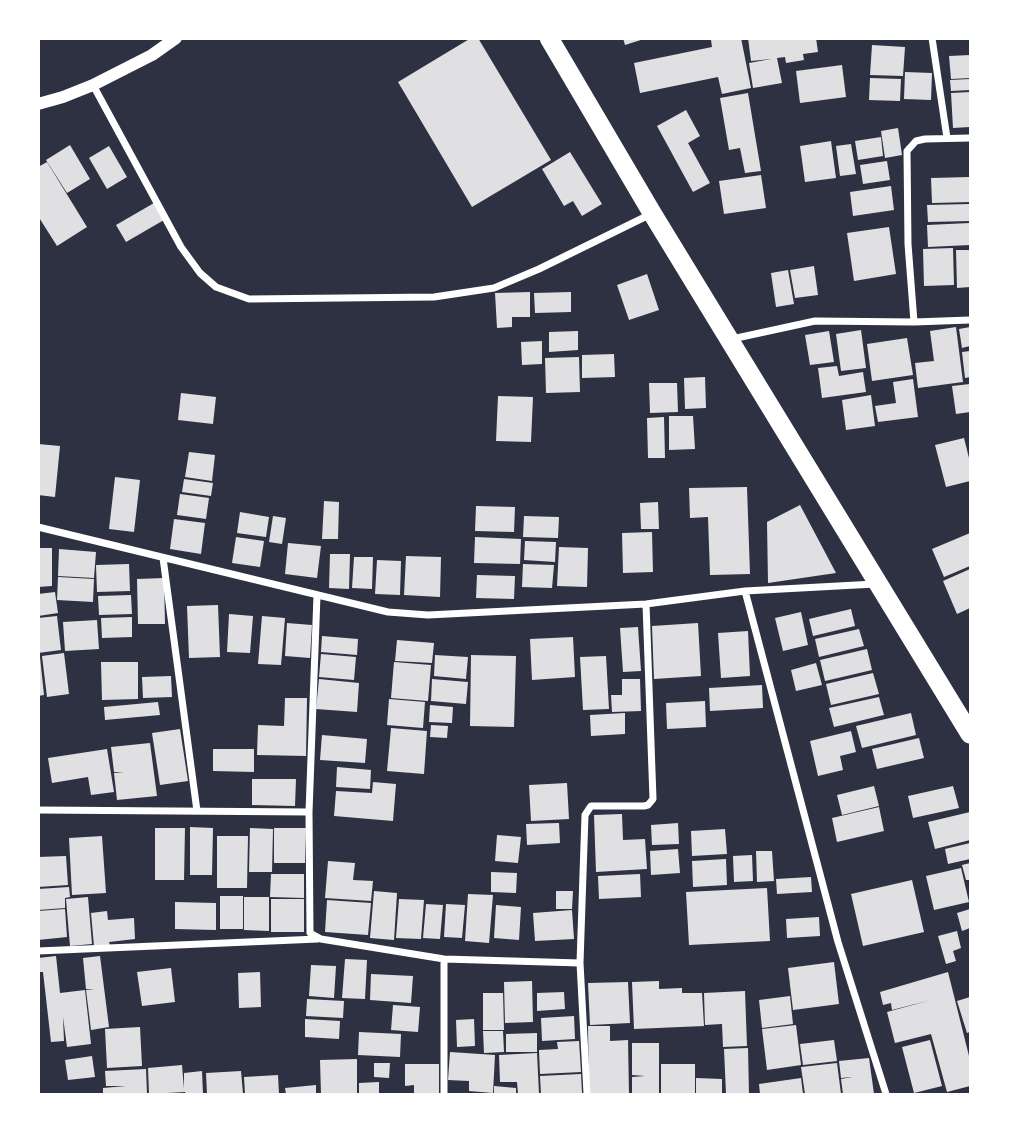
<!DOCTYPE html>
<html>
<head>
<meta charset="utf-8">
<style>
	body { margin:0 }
	#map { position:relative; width:1009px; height:1133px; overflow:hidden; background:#2d3142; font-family:Lato,sans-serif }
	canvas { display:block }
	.frame { position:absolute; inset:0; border:40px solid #fff; pointer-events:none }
</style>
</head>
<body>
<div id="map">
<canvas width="1009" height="1133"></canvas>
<div class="frame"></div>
</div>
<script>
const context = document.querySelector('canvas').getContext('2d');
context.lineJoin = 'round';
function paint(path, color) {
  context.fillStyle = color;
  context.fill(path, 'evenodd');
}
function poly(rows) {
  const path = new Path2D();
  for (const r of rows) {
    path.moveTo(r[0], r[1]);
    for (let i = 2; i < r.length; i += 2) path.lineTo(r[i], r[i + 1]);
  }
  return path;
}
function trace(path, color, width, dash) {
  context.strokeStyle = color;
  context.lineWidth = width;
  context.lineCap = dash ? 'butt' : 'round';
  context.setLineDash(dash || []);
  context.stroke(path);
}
paint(poly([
	[471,38,478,38,551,160,472,207,398,82],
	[623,38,644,38,644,39,625,45],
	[719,38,741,38,751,88,722,94,718,77,640,93,634,63,712,47,711,40],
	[748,38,816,38,818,52,803,54,804,60,786,63,785,57,777,58,782,83,753,88,749,63,771,59,751,61],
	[872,45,905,47,903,76,870,75],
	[970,55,970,78,951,79,949,56],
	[842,65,846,97,800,103,796,71],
	[905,72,932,73,931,100,904,99],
	[870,78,901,79,900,101,869,100],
	[970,79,970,90,951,91,950,80],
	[970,92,970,127,953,128,951,93],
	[748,93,761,171,745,173,740,148,729,150,720,98],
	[686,110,700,136,688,143,710,183,693,192,657,126],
	[898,128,902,155,885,158,881,131],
	[881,137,883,156,858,160,855,141],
	[831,141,836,178,805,182,800,146],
	[851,144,856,174,840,176,836,146],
	[70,145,90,179,67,193,46,160],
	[109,146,127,177,107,189,89,158],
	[570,152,602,204,582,216,573,201,564,206,542,169],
	[887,161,890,180,863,184,860,165],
	[47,162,87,227,57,246,38,216,38,167],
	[761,175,766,208,724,214,719,181],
	[970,177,970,202,932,203,931,178],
	[891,186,894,210,853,216,850,192],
	[154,203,164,220,126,242,116,225],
	[970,204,970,221,928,222,927,205],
	[970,223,970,245,928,247,927,225],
	[889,227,896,274,854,281,847,233],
	[953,248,954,285,924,286,923,249],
	[956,250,970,250,970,287,957,288],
	[814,266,818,295,795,298,790,270],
	[788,270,794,304,776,307,771,273],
	[647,274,659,310,629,320,617,285],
	[530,292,530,317,512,317,512,327,497,328,495,293],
	[571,292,571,312,535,313,534,293],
	[956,327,963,382,918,388,915,363,934,361,930,331],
	[970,327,970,346,962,348,959,329],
	[861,330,866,368,841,371,836,334],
	[578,331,578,350,549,352,549,332],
	[829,331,834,362,810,365,805,335],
	[907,338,913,375,872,381,867,344],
	[542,341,542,364,522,365,521,342],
	[970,351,970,377,965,378,962,352],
	[614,354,615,377,582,378,582,355],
	[579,357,580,392,546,393,545,358],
	[837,366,839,376,863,372,866,392,822,398,818,368],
	[705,377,706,408,685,409,684,378],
	[913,379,918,417,878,422,875,406,896,403,893,382],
	[649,383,677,383,678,412,650,413],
	[970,384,970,412,956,414,952,386],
	[181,393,216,397,213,424,178,420],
	[871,395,875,426,846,430,842,400],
	[498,396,533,397,531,442,496,441],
	[669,416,693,416,695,449,669,450],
	[664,417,665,458,648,458,647,418],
	[964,438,970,462,970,481,946,487,935,445],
	[38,444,60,446,55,497,38,495],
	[189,452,215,455,212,481,185,477],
	[115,477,140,480,134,532,109,529],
	[184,479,213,483,211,496,182,492],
	[747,487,750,574,710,575,708,517,690,518,689,488],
	[180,494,209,498,206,519,177,515],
	[324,501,339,502,338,539,322,539],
	[658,502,659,529,641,529,640,503],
	[800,505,836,573,768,583,767,522],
	[476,506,515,507,514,532,475,531],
	[240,512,269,517,266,537,237,533],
	[273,516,286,518,282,544,269,542],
	[524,516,559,517,558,538,523,537],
	[174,519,205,523,201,554,170,549],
	[652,532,653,572,623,573,622,533],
	[970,533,970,566,944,577,932,549],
	[236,537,264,541,260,567,232,563],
	[475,537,521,539,520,564,474,563],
	[525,541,556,542,555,562,524,560],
	[288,543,321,546,317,578,285,574],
	[559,547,588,548,587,587,557,586],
	[38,548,52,548,52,586,38,587],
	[59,549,96,552,94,578,58,576],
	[330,554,350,554,349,589,329,588],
	[406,556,441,557,440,597,404,595],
	[354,557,373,557,372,589,352,588],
	[377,560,401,561,400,595,375,594],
	[129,564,130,591,97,592,96,565],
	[523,564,554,565,552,588,522,587],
	[970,569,970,608,957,614,943,581],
	[477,575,515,576,514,599,476,598],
	[58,577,94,579,93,602,57,600],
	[164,578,165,624,138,624,137,579],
	[55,592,58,613,38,616,38,594],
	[131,595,132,614,99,615,98,596],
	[218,605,220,657,189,658,187,606],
	[851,609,855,626,813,636,809,619],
	[801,612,808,645,783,651,775,618],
	[229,614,253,616,250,653,227,652],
	[57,616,61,650,38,653,38,618],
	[262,616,285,618,281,665,258,664],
	[132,617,132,637,102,638,101,618],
	[97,620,99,649,65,651,63,622],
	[287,623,312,625,310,658,285,656],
	[698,623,701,676,654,679,652,626],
	[638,627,641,671,623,672,620,628],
	[859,629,864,646,819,657,815,639],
	[748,631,750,676,721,678,718,633],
	[322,636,358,639,357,655,321,652],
	[573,637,575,677,532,680,530,639],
	[397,640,434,643,432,663,395,661],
	[867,649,872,670,825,681,820,660],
	[64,653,69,694,47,697,42,656],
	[321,654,356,657,354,680,319,677],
	[435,655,468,657,466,679,434,676],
	[471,655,516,656,514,727,470,726],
	[606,656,609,709,583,710,580,657],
	[38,657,40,657,44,695,38,696],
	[101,662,138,662,138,699,102,700],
	[394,662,431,665,428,701,391,698],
	[816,663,822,685,796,691,791,670],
	[873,673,879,694,831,705,826,684],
	[171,676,172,697,143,698,142,677],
	[319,679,359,683,357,712,316,709],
	[432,679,468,682,466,704,431,701],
	[622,679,640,679,641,711,612,712,611,695,622,695],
	[762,685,763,708,710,711,709,688],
	[879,697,884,715,834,727,829,708],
	[285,698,307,698,306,756,257,755,258,725,284,726],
	[389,699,425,702,423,728,387,725],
	[705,701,706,727,667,729,666,703],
	[158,702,160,715,105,720,104,707],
	[430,705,453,707,452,723,429,722],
	[625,713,625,734,591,736,590,715],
	[911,713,916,735,862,748,856,726],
	[431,725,448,726,447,738,430,737],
	[391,728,427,731,424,774,387,771],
	[180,729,188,781,160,785,152,733],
	[851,731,856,752,840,756,843,770,818,776,810,741],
	[322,735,367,739,365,763,320,760],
	[919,738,924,758,877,769,872,749],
	[150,743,157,796,117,800,114,773,124,772,114,772,111,747],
	[107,749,114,792,91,795,88,777,52,783,48,758],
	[213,749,254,749,254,772,213,771],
	[337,767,371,770,370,789,336,787],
	[252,779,296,779,295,806,252,805],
	[373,782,396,784,393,821,334,816,336,791,372,793],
	[567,783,569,819,531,821,529,785],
	[874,786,879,806,842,815,837,795],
	[953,786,959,808,913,818,908,796],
	[879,807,884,831,837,842,832,818],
	[970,812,970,840,935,849,928,822],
	[622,814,623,840,645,839,647,869,596,872,594,815],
	[559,823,560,843,527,845,526,824],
	[678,823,679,844,652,845,651,825],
	[190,827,213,828,212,875,190,875],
	[155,828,185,828,184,880,155,880],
	[250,828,273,829,272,872,249,872],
	[274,828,306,828,305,863,274,863],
	[725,829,727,854,692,856,691,831],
	[497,835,521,837,518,863,495,861],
	[102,836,106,893,72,895,69,838],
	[217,836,248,836,247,888,217,888],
	[970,843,970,859,948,864,945,849],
	[678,849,680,873,651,875,650,851],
	[756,851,772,851,774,881,757,882],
	[752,855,753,881,734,882,733,856],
	[66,856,68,885,38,887,38,857],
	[726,859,727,885,693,887,692,861],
	[328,861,355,863,353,880,373,881,371,901,325,898],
	[970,863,970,880,966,880,962,865],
	[961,868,969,902,934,910,926,876],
	[491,872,517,873,516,893,491,892],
	[271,874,304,874,304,898,270,897],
	[640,874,641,897,599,899,598,876],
	[811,877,812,892,777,894,776,879],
	[912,880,924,932,863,946,851,894],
	[69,887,70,897,65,898,65,908,38,910,38,889],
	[767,888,770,941,689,945,686,892],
	[374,891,397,893,394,940,370,938],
	[556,891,573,891,572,909,556,909],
	[468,894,493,895,489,943,465,941],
	[220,896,243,896,243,929,220,929],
	[88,897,92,944,70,946,66,899],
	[244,897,269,897,269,931,244,930],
	[271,899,304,899,304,932,271,932],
	[399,899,424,900,421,939,396,938],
	[327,900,371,903,368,935,325,932],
	[175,902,216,903,216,930,175,929],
	[426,904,443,905,440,939,423,938],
	[446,904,465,905,462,938,444,937],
	[496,905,521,907,519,940,494,938],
	[65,909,67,937,38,940,38,911],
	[970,909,970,928,962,931,957,913],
	[572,910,574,939,535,941,533,913],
	[107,911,108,920,134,918,135,939,109,942,110,945,94,946,91,913],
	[819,917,820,936,787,938,786,919],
	[957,931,961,948,953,951,956,961,946,964,938,936],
	[56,956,60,993,85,990,91,1044,67,1047,63,1017,64,1041,51,1042,43,972,38,972,38,958],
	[100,956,109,1027,91,1030,86,990,94,989,86,989,83,958],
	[345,959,367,960,365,999,342,998],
	[834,962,839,1004,793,1010,788,968],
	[311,965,336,966,334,998,309,996],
	[171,968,175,1002,142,1006,137,972],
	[260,972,261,1007,239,1008,238,973],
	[948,972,970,1060,970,1086,947,1092,931,1034,895,1043,887,1012,931,1000,892,1010,891,1003,883,1005,880,992],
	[371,974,413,976,411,1003,370,1000],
	[532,981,533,1022,505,1023,504,982],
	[659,981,659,989,682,988,682,993,702,993,704,1026,634,1029,632,982],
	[628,982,630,1023,590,1025,588,983],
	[745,991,747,1046,723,1047,722,1024,705,1025,704,993],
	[564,992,565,1009,537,1011,537,993],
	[483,993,503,993,504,1030,483,1030],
	[790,996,793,1024,762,1028,759,1000],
	[970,997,970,1032,967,1033,957,1001],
	[307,999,344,1001,343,1018,306,1016],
	[393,1005,420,1007,418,1032,391,1030],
	[574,1016,575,1039,542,1041,541,1018],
	[305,1019,340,1021,339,1039,305,1037],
	[474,1019,475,1046,457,1047,456,1020],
	[796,1025,801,1065,767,1070,762,1029],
	[588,1026,610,1026,610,1041,628,1040,629,1094,589,1094],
	[140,1027,142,1066,107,1068,105,1029],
	[483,1031,503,1031,504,1052,484,1053],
	[359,1032,401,1034,400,1057,358,1055],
	[537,1033,537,1052,506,1052,506,1034],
	[834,1040,837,1061,803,1065,800,1044],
	[930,1040,942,1086,914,1093,902,1047],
	[579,1041,581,1072,540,1074,539,1050,558,1049,557,1042],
	[632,1043,659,1043,659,1094,632,1094,632,1077,645,1076,632,1075],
	[748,1048,749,1094,726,1094,724,1049],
	[450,1052,495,1055,493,1093,469,1091,469,1081,448,1080],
	[537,1053,539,1094,518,1094,517,1082,500,1082,499,1055],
	[92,1056,95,1077,68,1080,65,1060],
	[869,1058,874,1094,843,1094,841,1079,852,1077,841,1078,839,1061],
	[357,1059,357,1094,321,1094,320,1060],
	[374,1063,390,1063,389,1078,374,1077],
	[837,1063,841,1094,805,1094,801,1067],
	[405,1064,439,1064,439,1094,414,1094,414,1085,405,1086],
	[661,1064,695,1064,695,1093,661,1094],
	[182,1065,184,1089,184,1073,202,1071,203,1094,186,1094,185,1092,149,1094,148,1068],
	[146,1069,147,1094,103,1094,103,1088,126,1086,106,1086,105,1071],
	[241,1071,243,1094,207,1094,206,1073],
	[581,1074,582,1093,541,1094,540,1076],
	[278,1075,279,1094,245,1094,244,1077],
	[696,1078,722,1079,722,1094,696,1094],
	[801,1078,803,1094,760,1094,759,1084],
	[379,1082,379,1094,359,1094,359,1083],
	[316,1085,316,1094,286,1094,285,1088],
	[494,1086,516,1088,516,1094,494,1094]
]), '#e0e0e3');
trace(poly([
	[932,38,947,138],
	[93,85,181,247,200,273,216,287,249,299,434,297,494,288,539,269,651,214],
	[914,322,908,244,907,151,916,141,925,139,970,138],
	[732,339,815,321,914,322,970,320],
	[38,527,388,612,428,615,646,604,745,591,875,584],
	[163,558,197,811],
	[745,591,838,942,886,1094],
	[317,595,309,812,310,933,321,939,444,959,580,963,585,815,591,806,644,806,648,805,653,799,646,604],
	[38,810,309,812],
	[38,951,318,939],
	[580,963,587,1094],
	[444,1094,444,959]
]), '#fff', 7);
trace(poly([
	[38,104,63,97,93,85,152,55,176,38]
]), '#fff', 12);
trace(poly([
	[549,38,652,213,970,734]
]), '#fff', 19);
</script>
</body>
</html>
